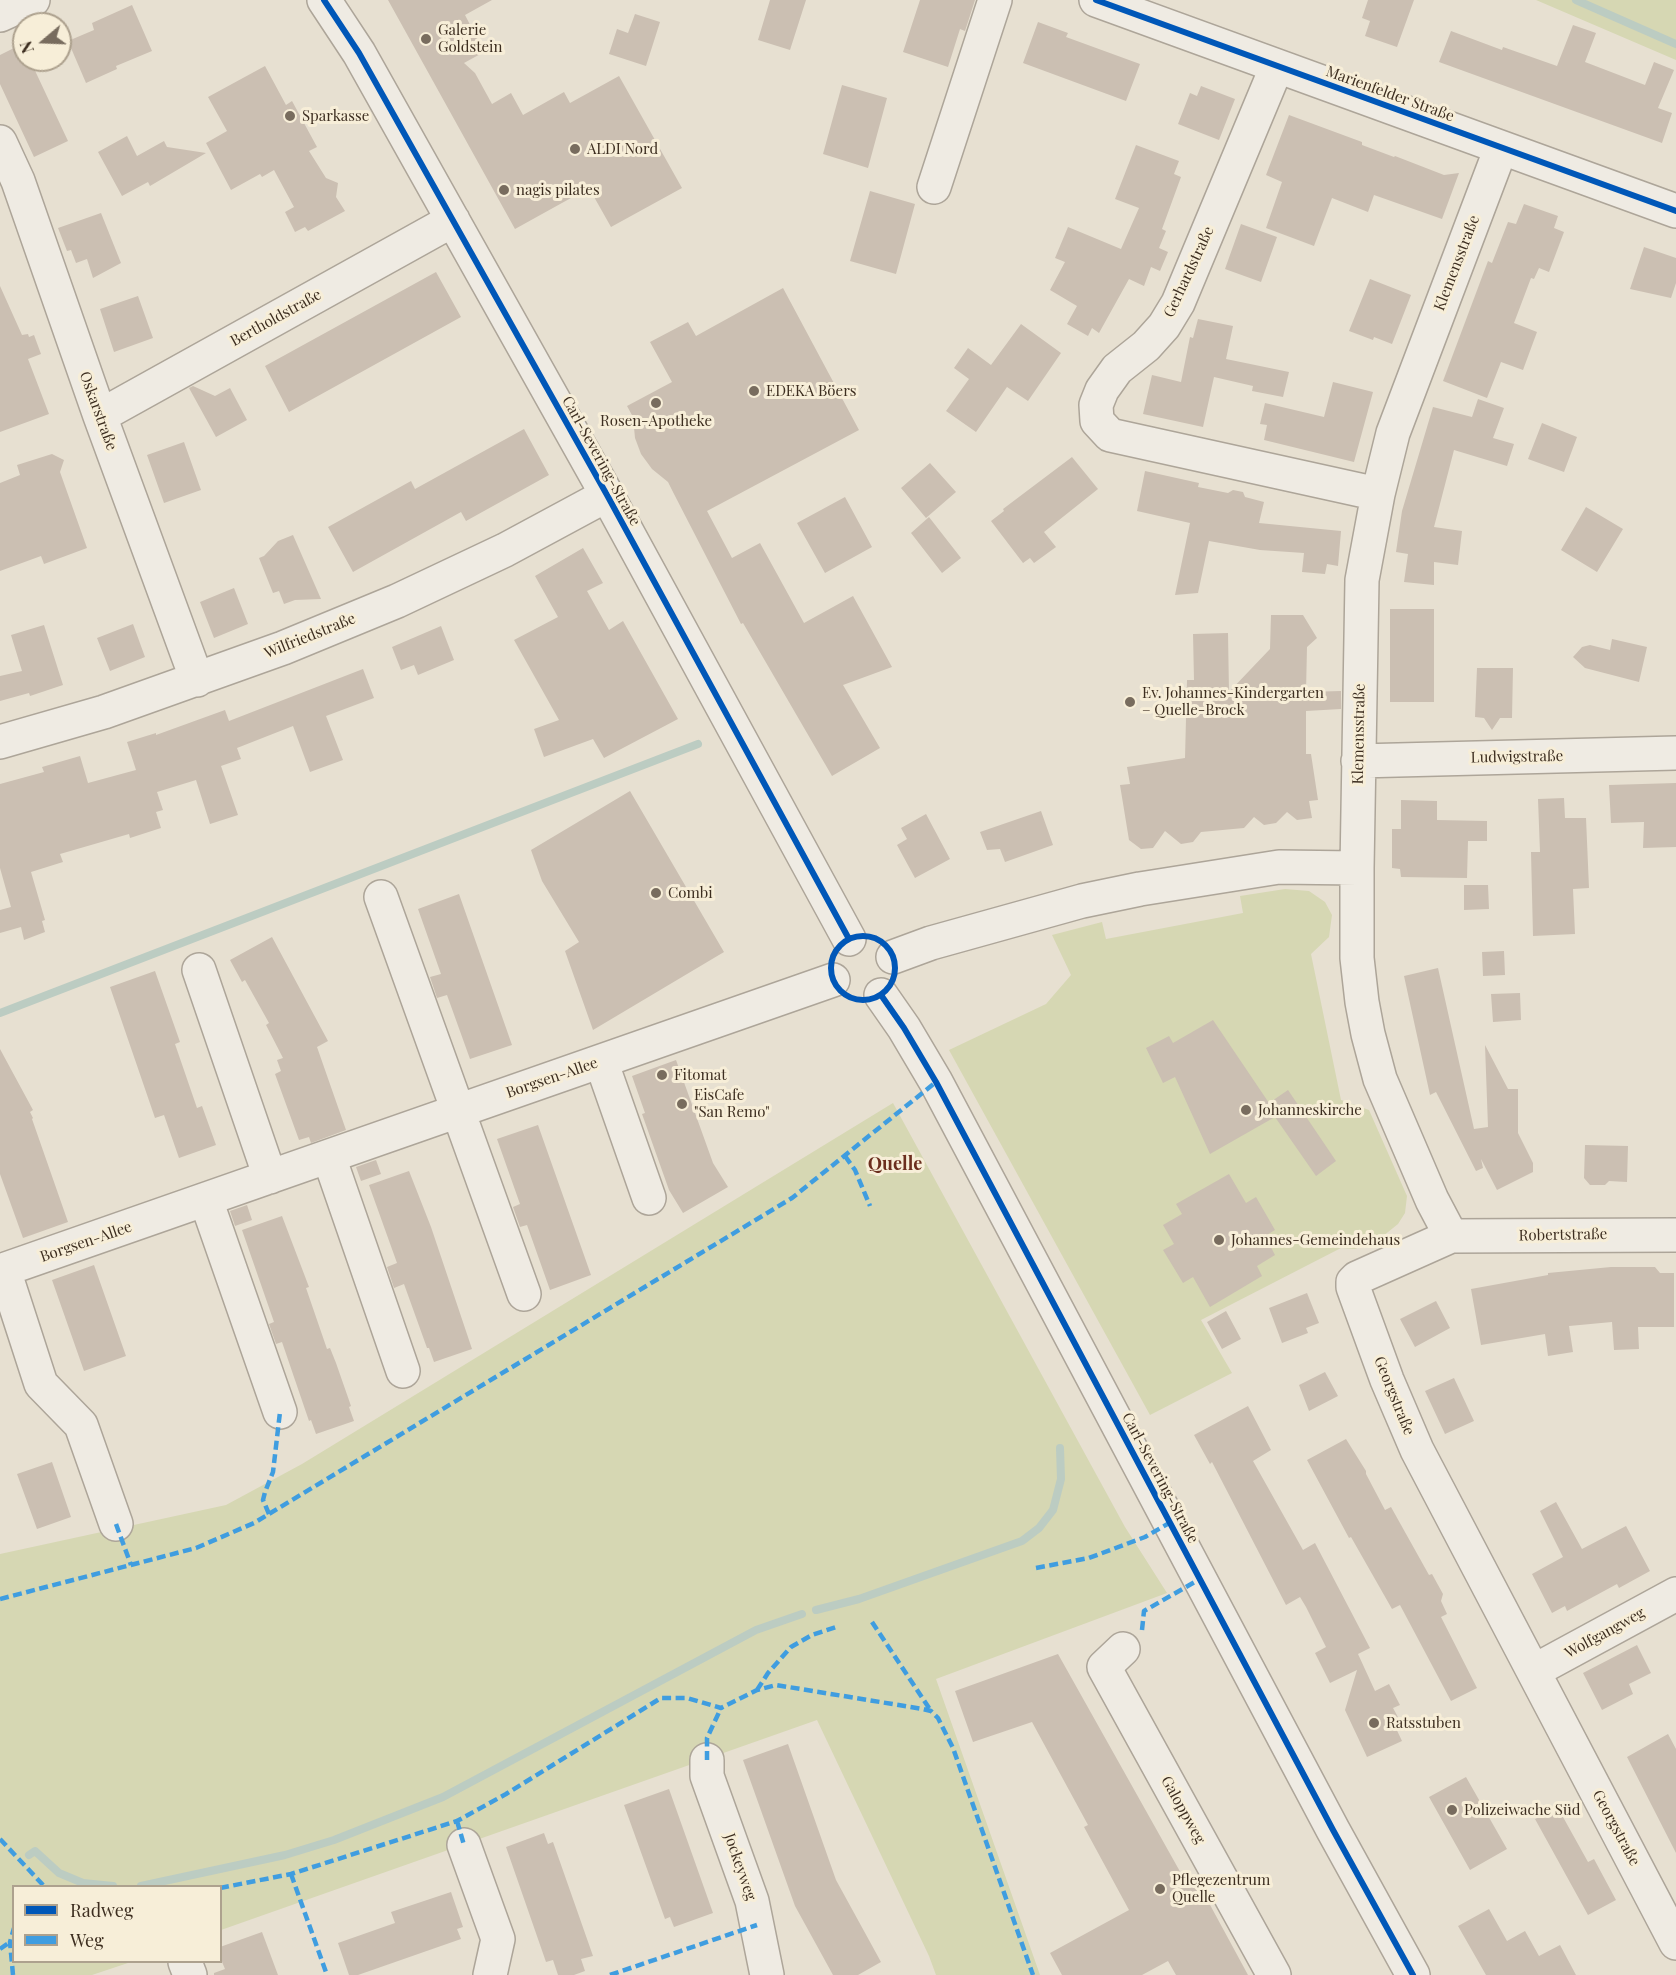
<!DOCTYPE html>
<html>
<head>
<meta charset="utf-8">
<style>
	body { margin:0 }
	#map { position:relative; width:1676px; height:1975px; overflow:hidden; background:#e7e0d1; font-family:"Playfair Display",serif }
	canvas { display:block }
	.legend { position:absolute; left:12px; top:1885px; width:210px; height:78px; box-sizing:border-box; background:#f7eed8; border:2px solid #ada18e; margin:0; padding:8px 10px; list-style:none; font-size:18px; color:#3d2e20 }
	.legend li { display:flex; align-items:center; gap:12px; height:30px }
	.legend b { width:30px; border:2px solid #ada18e }
	.north { position:absolute; left:12px; top:12px; width:60px; height:60px; box-sizing:border-box; background:#f7eed8; border:2px solid #ada18e; border-radius:50%; rotate:251deg; font-size:16px; font-weight:700; line-height:24px; text-align:center; color:#3d2e20 }
	.north::after { content:''; display:block; margin:auto; width:21px; height:27px; background:#786c5e; clip-path:polygon(50% 0,100% 100%,50% 72%,0 100%) }
</style>
</head>
<body>
<div id="map">
<canvas width="1676" height="1975"></canvas>
<ul class="legend">
<li><b style="height:8px;background:#0057b8"></b>Radweg</li>
<li><b style="height:8px;background:#3f9de0"></b>Weg</li>
</ul>
<div class="north">N</div>
</div>
<script>
const context = document.querySelector('canvas').getContext('2d');
context.lineJoin = 'round';
function paint(path, color) {
  context.fillStyle = color;
  context.fill(path, 'evenodd');
}
function poly(rows) {
  const path = new Path2D();
  for (const r of rows) {
    if (r.length === 3) {
      path.moveTo(r[0] + r[2], r[1]);
      path.arc(r[0], r[1], r[2], 0, 2 * Math.PI);
      continue;
    }
    path.moveTo(r[0], r[1]);
    for (let i = 2; i < r.length; i += 2) path.lineTo(r[i], r[i + 1]);
  }
  return path;
}
function trace(path, color, width, dash) {
  context.strokeStyle = color;
  context.lineWidth = width;
  context.lineCap = dash ? 'butt' : 'round';
  context.setLineDash(dash || []);
  context.stroke(path);
}
function label(font, color, halo, rows, align = 'center') {
  context.font = font + ' "Playfair Display",serif';
  context.lineWidth = 6;
  context.setLineDash([]);
  context.textBaseline = 'middle';
  context.strokeStyle = halo;
  context.fillStyle = color;
  for (const [text, x, y, turn = 0] of rows) {
    context.save();
    context.translate(x, y);
    context.rotate((+turn || 0) * Math.PI / 180);
    context.textAlign = isNaN(turn) ? turn : align;
    if (halo) context.strokeText(text, 0, 0);
    context.fillText(text, 0, 0);
    context.restore();
  }
}
paint(poly([
	[1536,0,1676,0,1676,60],
	[1285,889,1309,891,1325,902,1332,915,1329,937,1311,954,1341,1100,1369,1110,1407,1196,1405,1213,1398,1224,1383,1236,1355,1249,1341,1248,1201,1320,1232,1373,1150,1415,949,1050,1046,1004,1071,975,1052,935,1102,922,1106,939,1243,913,1240,896],
	[893,1103,1125,1527,1167,1593,936,1679,1040,1975,936,1975,929,1956,817,1720,221,1930,220,1886,14,1886,14,1962,131,1962,92,1975,0,1975,0,1554,226,1505,302,1464]
]), '#d6d7b3');
trace(poly([
	[1576,0,1676,44],
	[0,1013,698,744],
	[816,1610,859,1599,1022,1541,1039,1528,1053,1510,1061,1479,1060,1448],
	[29,1855,35,1851,59,1873,83,1883,113,1886],
	[141,1886,285,1855,334,1840,443,1797,756,1630,802,1614]
]), '#bcccc2', 8);
paint(poly([
	[388,0,492,0,465,15,484,52,464,63,475,73,492,104,511,93,523,115,564,92,570,103,619,76,682,188,611,227,589,188,515,229],
	[770,0,806,0,790,50,758,40],
	[920,0,975,0,965,31,960,29,948,67,903,52],
	[1368,0,1414,0,1397,47,1365,36,1370,21,1362,18],
	[132,5,152,51,116,66,117,69,86,83,68,41,94,30,92,23],
	[635,14,660,22,646,66,609,54,617,29,628,33],
	[1038,22,1068,33,1066,37,1140,64,1126,101,1023,63],
	[1573,25,1596,33,1585,62,1645,85,1654,62,1674,70,1658,108,1672,113,1662,143,1439,62,1451,31,1502,50,1503,47,1557,66],
	[22,44,24,60,30,60,68,141,34,157,0,84,0,55],
	[265,66,286,105,292,101,317,147,309,151,326,178,338,183,336,197,345,211,308,231,305,227,295,232,285,212,294,207,274,170,262,177,260,174,231,190,206,143,227,131,208,97],
	[842,85,887,98,868,168,823,154],
	[1201,86,1235,99,1219,140,1178,124,1190,93,1197,96],
	[1289,115,1362,142,1362,145,1394,157,1395,156,1444,175,1459,173,1442,219,1374,195,1368,212,1332,198,1314,246,1266,228,1282,182,1266,175],
	[127,136,137,156,164,141,167,147,206,153,150,186,148,182,122,196,98,152],
	[1136,145,1179,161,1174,174,1181,177,1162,229,1166,231,1159,248,1168,252,1160,271,1151,267,1144,286,1129,279,1099,333,1092,328,1088,336,1067,324,1077,306,1050,290,1065,262,1055,258,1068,227,1121,249,1139,208,1115,199],
	[870,191,915,204,896,274,850,261],
	[1524,204,1558,216,1554,228,1564,232,1549,272,1539,268,1534,279,1531,278,1514,323,1537,332,1523,370,1501,362,1487,398,1443,381,1488,261,1492,263,1508,222,1516,224],
	[101,213,121,263,93,278,87,259,76,263,71,250,67,251,58,228],
	[1241,224,1277,237,1261,282,1225,269],
	[1644,247,1676,258,1676,283,1671,298,1630,289],
	[436,272,461,317,289,412,265,366],
	[1370,279,1411,295,1392,344,1374,337,1373,340,1349,331],
	[0,286,22,335,28,334,29,337,34,335,41,354,28,359,49,414,0,432],
	[783,288,859,430,707,511,732,558,760,543,804,623,853,596,892,667,843,685,880,748,832,776,743,623,741,624,674,494,668,482,652,469,641,454,635,438,633,417,627,406,672,382,650,342,688,322,696,336],
	[138,296,153,338,114,352,100,309],
	[1198,319,1233,326,1226,359,1289,372,1283,397,1252,391,1253,386,1214,377,1203,427,1143,414,1152,375,1181,382,1190,337,1193,338],
	[1021,324,1061,353,1028,401,1007,387,976,432,946,411,969,379,954,368,968,348,991,365],
	[1333,382,1373,392,1354,462,1264,440,1267,425,1260,424,1265,403,1324,417],
	[193,386,215,396,230,388,247,420,216,437,189,388],
	[1478,399,1504,408,1493,438,1514,444,1507,466,1454,450,1434,527,1462,531,1458,565,1434,562,1434,585,1404,582,1408,554,1396,552,1402,511,1433,407,1472,417],
	[1542,423,1577,437,1564,472,1528,459],
	[524,429,549,475,466,521,461,512,353,572,328,527,411,481,415,489],
	[184,442,201,490,164,503,147,455],
	[52,454,64,460,60,472,87,548,44,564,41,556,0,571,0,483,20,475,17,465],
	[1072,457,1098,489,1044,532,1056,547,1034,563,1030,558,1023,563,991,521,1004,511,1003,509],
	[930,463,956,492,926,518,901,488],
	[1145,471,1199,483,1198,487,1228,493,1233,490,1243,492,1245,497,1264,502,1259,523,1341,531,1338,566,1327,564,1325,574,1302,572,1304,553,1260,550,1209,541,1198,593,1175,595,1190,523,1137,511],
	[845,497,872,547,825,573,797,523],
	[1586,507,1623,529,1597,572,1561,550],
	[929,517,961,558,942,573,911,533],
	[293,535,321,599,295,600,284,604,279,591,273,593,259,558,264,556,278,541],
	[583,548,603,583,587,591,609,630,623,621,678,719,604,758,593,739,544,757,534,729,559,720,514,640,558,617,535,576],
	[234,588,248,624,214,638,200,602],
	[1390,609,1434,609,1434,702,1390,702],
	[1271,615,1303,615,1317,638,1307,647,1306,692,1341,691,1341,709,1306,711,1306,754,1311,754,1318,800,1309,801,1312,818,1297,820,1287,812,1276,823,1264,825,1254,817,1244,828,1201,832,1193,842,1181,844,1165,831,1153,848,1141,849,1129,840,1120,785,1130,784,1127,767,1185,758,1187,680,1194,680,1193,634,1228,633,1229,692,1270,649],
	[133,624,145,657,110,671,97,638],
	[44,625,63,685,30,696,29,693,0,701,0,676,22,671,11,635],
	[441,626,454,660,418,675,414,665,401,670,392,647],
	[1612,639,1647,647,1639,682,1585,668,1573,657,1582,647,1590,645,1610,650],
	[1477,668,1513,668,1512,718,1500,718,1492,730,1484,718,1475,717],
	[363,669,374,698,326,716,343,760,310,772,293,726,237,748,241,759,221,766,238,815,210,824,196,780,157,792,163,810,156,812,161,828,130,838,129,834,60,854,63,862,31,872,45,920,42,921,45,932,24,940,21,927,0,933,0,910,11,907,0,868,0,784,44,772,42,767,80,756,88,783,136,770,127,742,156,733,156,735,225,710,229,721],
	[1676,783,1676,847,1643,848,1644,822,1611,823,1609,785],
	[630,791,724,952,593,1030,565,951,579,942,542,881,531,850],
	[1564,798,1565,818,1586,818,1589,888,1573,889,1575,934,1533,936,1531,852,1540,852,1538,799],
	[1401,800,1437,801,1437,820,1487,821,1487,841,1468,841,1467,878,1401,877,1400,869,1392,868,1392,829,1401,829],
	[1041,811,1053,845,1005,862,1000,849,987,850,980,832],
	[926,814,950,859,915,878,897,845,907,839,901,828],
	[1464,885,1488,885,1489,909,1464,910],
	[459,894,512,1045,470,1059,447,995,437,998,430,977,441,974,418,909],
	[272,937,328,1041,317,1047,346,1130,311,1143,309,1137,299,1140,275,1074,281,1071,277,1060,283,1058,266,1025,269,1023,245,980,242,982,230,960],
	[1504,951,1505,975,1483,976,1482,952],
	[1438,968,1474,1129,1488,1127,1485,1045,1508,1089,1518,1089,1518,1133,1533,1163,1533,1172,1497,1190,1481,1159,1483,1168,1476,1171,1436,1092,1430,1095,1404,976],
	[155,971,180,1042,175,1044,197,1108,202,1106,216,1145,179,1158,164,1115,155,1118,110,987],
	[1520,993,1521,1020,1493,1022,1491,994],
	[1213,1020,1269,1103,1288,1090,1336,1161,1316,1176,1275,1117,1210,1154,1175,1077,1163,1083,1146,1048,1169,1036,1173,1043],
	[0,1049,33,1110,30,1112,33,1118,32,1119,68,1222,23,1238,0,1174],
	[676,1060,713,1163,728,1187,683,1213,669,1190,642,1114,645,1113,632,1076],
	[538,1125,591,1275,550,1290,527,1225,520,1227,513,1207,520,1204,497,1139],
	[1585,1145,1628,1146,1627,1182,1609,1181,1605,1185,1590,1185,1584,1178],
	[376,1160,381,1174,361,1181,356,1167],
	[409,1171,431,1227,472,1349,434,1362,429,1348,427,1348,404,1284,394,1288,387,1267,397,1263,369,1185],
	[1229,1174,1246,1203,1256,1197,1275,1230,1265,1236,1275,1255,1257,1266,1262,1276,1210,1307,1193,1277,1183,1283,1163,1250,1174,1244,1163,1225,1182,1214,1176,1204],
	[247,1205,252,1220,235,1226,230,1211],
	[282,1216,309,1287,306,1288,327,1349,330,1348,336,1363,351,1406,349,1407,354,1421,316,1434,311,1420,309,1421,282,1342,276,1344,269,1324,274,1322,242,1230],
	[94,1265,126,1356,84,1371,52,1280],
	[1611,1267,1655,1267,1660,1273,1674,1273,1674,1327,1638,1327,1639,1349,1614,1350,1612,1322,1569,1326,1573,1352,1548,1356,1545,1334,1481,1345,1471,1289,1548,1275,1548,1273],
	[1307,1293,1319,1323,1306,1328,1308,1333,1282,1343,1269,1308],
	[1436,1301,1450,1328,1415,1347,1400,1319],
	[1226,1311,1241,1339,1222,1349,1207,1322],
	[1325,1372,1338,1396,1309,1411,1299,1385],
	[1454,1378,1474,1421,1445,1434,1425,1391],
	[1248,1406,1271,1450,1253,1461,1303,1550,1315,1543,1370,1648,1358,1654,1375,1691,1389,1684,1400,1705,1393,1708,1399,1719,1393,1722,1402,1741,1367,1757,1345,1710,1357,1670,1330,1683,1315,1653,1326,1647,1306,1607,1300,1597,1286,1605,1212,1462,1210,1464,1194,1435],
	[1346,1439,1366,1471,1366,1474,1385,1510,1391,1507,1429,1575,1432,1574,1443,1594,1441,1601,1447,1614,1441,1617,1477,1688,1451,1701,1400,1605,1392,1609,1351,1537,1349,1538,1307,1460],
	[52,1462,71,1517,37,1529,17,1474],
	[1556,1502,1582,1549,1626,1526,1650,1571,1619,1588,1617,1584,1567,1611,1565,1606,1552,1613,1532,1574,1563,1557,1540,1511],
	[1637,1645,1651,1673,1629,1684,1633,1694,1602,1710,1583,1673],
	[1058,1654,1187,1884,1196,1879,1248,1975,1176,1975,1168,1961,1142,1975,1062,1975,1050,1953,1129,1910,1084,1827,1088,1825,1032,1722,973,1742,955,1691],
	[1668,1734,1676,1749,1676,1853,1627,1757],
	[788,1744,836,1880,881,1962,858,1975,833,1975,795,1906,743,1760],
	[1466,1777,1507,1849,1470,1870,1429,1797],
	[669,1789,713,1913,674,1927,670,1917,665,1919,624,1805],
	[1558,1808,1588,1862,1594,1859,1616,1900,1588,1915,1535,1819],
	[544,1833,548,1844,553,1842,593,1956,581,1959,585,1971,574,1975,558,1975,553,1960,546,1962,506,1847],
	[451,1892,463,1927,457,1929,461,1939,358,1975,349,1975,338,1943,395,1923,391,1912],
	[1489,1909,1507,1941,1525,1931,1539,1956,1560,1945,1576,1975,1486,1975,1458,1926],
	[262,1932,278,1975,214,1975,214,1973,225,1969,220,1957,220,1947]
]), '#cbbfb2');
const minor = poly([
	[324,0,359,53,474,258,607,495,849,939],
	[1096,0,1676,211],
	[0,15,33,0],
	[1277,66,1178,303,1164,326,1146,346,1117,369,1102,390,1096,405,1097,421,1110,435,1378,494],
	[0,142,18,181,100,416,197,680],
	[934,187,995,0],
	[100,416,453,220],
	[0,742,104,712,283,648,397,601,505,550,607,495],
	[1358,761,1676,753],
	[381,897,524,1294],
	[893,957,931,943,1082,901,1140,889,1279,867,1357,868],
	[199,970,270,1177],
	[881,995,904,1028,936,1082,1333,1830,1413,1975],
	[601,1061,649,1198],
	[329,1157,403,1371],
	[206,1200,280,1412],
	[1676,1235,1451,1236,1357,1278,1353,1282,1353,1287,1387,1380,1417,1450,1676,1943],
	[1451,1236,1432,1200,1380,1079,1368,1034,1362,1002,1357,958,1357,868,1362,580,1378,494,1393,433,1501,148],
	[4,1270,41,1384,81,1425,116,1524],
	[0,1271,833,980],
	[1123,1649,1104,1667,1274,1975],
	[1534,1671,1676,1594],
	[707,1760,707,1776,752,1901,767,1975],
	[464,1845,498,1939,490,1975],
	[185,1962,190,1975]
]);
trace(minor, '#ada599', 36);
trace(minor, '#efebe3', 33);
trace(poly([
	[845,1156,855,1170,870,1206],
	[269,1514,263,1500,265,1492,273,1472,280,1412],
	[116,1524,131,1565],
	[1036,1568,1089,1558,1145,1537,1171,1522],
	[0,1599,196,1548,254,1523,792,1198,936,1082],
	[872,1622,931,1711],
	[1142,1630,1144,1611,1200,1579],
	[757,1690,768,1673,791,1647,812,1635,839,1626],
	[707,1760,707,1738,721,1708],
	[457,1821,464,1845],
	[0,1839,44,1886],
	[291,1874,327,1975],
	[220,1888,291,1874,457,1821,506,1794,661,1698,687,1698,721,1708,757,1690,776,1685,923,1709,931,1711,938,1718,953,1748,1033,1975],
	[0,1949,10,1942],
	[13,1975,10,1942,14,1928],
	[610,1975,757,1925]
]), '#3f9de0', 4.5, [9, 4.5]);
trace(poly([
	[324,0,359,53,474,258,607,495,849,939],
	[1096,0,1676,211],
	[863,968,32],
	[881,995,904,1028,936,1082,1333,1830,1413,1975]
]), '#0057b8', 6);
for (const [x, y, r, color] of [
	[426,39,6,"#786c5e"],
	[290,116,6,"#786c5e"],
	[575,149,6,"#786c5e"],
	[504,190,6,"#786c5e"],
	[754,391,6,"#786c5e"],
	[656,403,6,"#786c5e"],
	[1130,702,6,"#786c5e"],
	[656,893,6,"#786c5e"],
	[662,1075,6,"#786c5e"],
	[682,1104,6,"#786c5e"],
	[1246,1110,6,"#786c5e"],
	[1219,1240,6,"#786c5e"],
	[1374,1723,6,"#786c5e"],
	[1452,1810,6,"#786c5e"],
	[1160,1889,6,"#786c5e"]
]) {
  const dot = new Path2D();
  dot.arc(x, y, r, 0, 2 * Math.PI);
  context.fillStyle = color;
  context.fill(dot);
  trace(dot, '#f7eed8', 2);
}
label('15px', '#3d2e20', '#f7eed8', [
	["Galerie",438,30],
	["Goldstein",438,47],
	["Sparkasse",302,116],
	["ALDI Nord",587,149],
	["nagis pilates",516,190],
	["EDEKA Böers",766,391],
	["Rosen-Apotheke",656,421,"center"],
	["Ev. Johannes-Kindergarten",1142,693],
	["– Quelle-Brock",1142,710],
	["Combi",668,893],
	["Fitomat",674,1075],
	["EisCafe",694,1095],
	["\"San Remo\"",694,1112],
	["Johanneskirche",1258,1110],
	["Johannes-Gemeindehaus",1231,1240],
	["Ratsstuben",1386,1723],
	["Polizeiwache Süd",1464,1810],
	["Pflegezentrum",1172,1880],
	["Quelle",1172,1897]
], 'left');
label('15px', '#3d2e20', '#f7eed8', [
	["Marienfelder Straße",1390,94,20],
	["Klemensstraße",1457,263,-69],
	["Gerhardstraße",1189,272,-65],
	["Bertholdstraße",276,318,-29],
	["Oskarstraße",98,411,70],
	["Carl-Severing-Straße",601,461,61],
	["Wilfriedstraße",310,636,-22],
	["Klemensstraße",1359,734,-89],
	["Ludwigstraße",1517,757,-1],
	["Borgsen-Allee",552,1078,-19],
	["Robertstraße",1563,1235,-1],
	["Borgsen-Allee",86,1242,-19],
	["Georgstraße",1394,1396,68],
	["Carl-Severing-Straße",1160,1478,62],
	["Wolfgangweg",1605,1633,-29],
	["Galoppweg",1183,1810,61],
	["Georgstraße",1616,1828,62],
	["Jockeyweg",740,1867,71]
]);
label('bold 18px', '#6b2e1e', '#f7eed8', [
	["Quelle",895,1164]
]);
</script>
</body>
</html>
